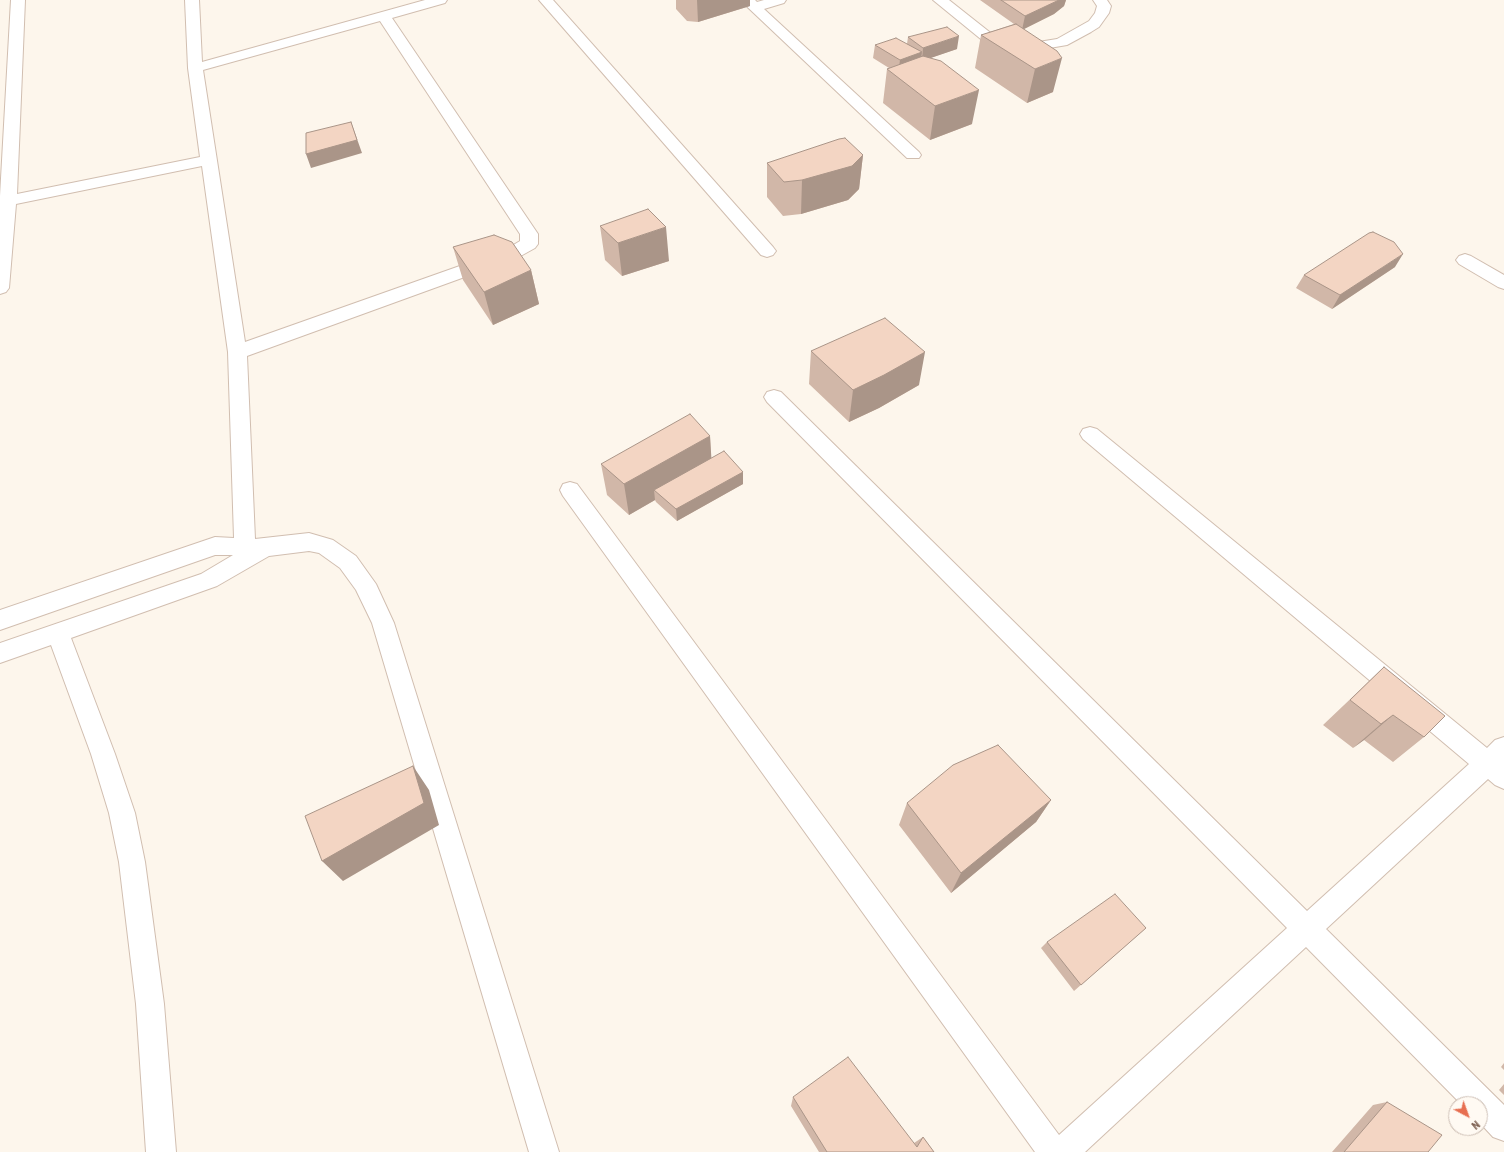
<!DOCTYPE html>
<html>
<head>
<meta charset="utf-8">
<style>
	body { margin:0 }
	#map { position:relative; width:1504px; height:1152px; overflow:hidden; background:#fdf6ec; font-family:"Roboto Condensed",sans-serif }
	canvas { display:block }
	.north { position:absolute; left:1448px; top:1096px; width:40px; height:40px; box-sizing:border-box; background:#fffaf3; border:1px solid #cabbb1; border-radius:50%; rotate:139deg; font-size:11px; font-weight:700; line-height:16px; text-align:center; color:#7a5c4d }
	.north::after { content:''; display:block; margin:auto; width:14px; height:18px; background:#e76f51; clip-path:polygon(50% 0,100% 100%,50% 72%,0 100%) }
</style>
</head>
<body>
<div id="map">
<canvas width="1504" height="1152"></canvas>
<div class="north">N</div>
</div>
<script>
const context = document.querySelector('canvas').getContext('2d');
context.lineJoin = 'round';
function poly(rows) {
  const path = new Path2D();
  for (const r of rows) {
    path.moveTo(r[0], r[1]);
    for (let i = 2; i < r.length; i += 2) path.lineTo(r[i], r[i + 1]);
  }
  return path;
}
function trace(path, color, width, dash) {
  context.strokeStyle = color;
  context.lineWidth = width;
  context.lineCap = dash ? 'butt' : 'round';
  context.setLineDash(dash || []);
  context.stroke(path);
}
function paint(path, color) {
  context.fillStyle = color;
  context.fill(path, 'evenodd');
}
const minor = poly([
	[11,0,25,0,17,194,200,157,188,68,185,0,199,0,202,62,425,0,447,0,445,3,392,18,538,234,538,244,535,248,517,258,247,356,255,539,309,533,333,540,356,556,376,584,394,623,559,1152,529,1152,372,623,356,590,340,568,319,553,309,551,269,556,217,586,71,638,115,754,135,813,145,862,164,1004,176,1152,146,1152,136,1004,119,862,109,813,91,754,51,645,0,663,0,643,201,574,233,555,215,555,0,630,0,610,215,537,234,538,228,352,202,166,16,204,9,288,6,292,0,294,0,196,11,0],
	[380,21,520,234,520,241,505,250,245,342,203,70,380,21],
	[539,0,553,0,773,247,776,251,773,255,767,257,761,255,539,0],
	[740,0,755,0,757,2,764,0,786,0,784,3,764,9,919,152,921,155,919,158,907,158,740,0],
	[933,0,949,0,992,34,1012,43,1026,44,1057,39,1089,21,1095,13,1097,6,1093,0,1107,0,1111,6,1109,13,1099,27,1091,32,1067,45,1026,52,1004,50,982,40,933,0],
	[1465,254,1471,256,1504,275,1504,289,1498,287,1459,264,1456,260,1459,256,1465,254],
	[774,390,781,392,1307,911,1469,764,1083,439,1080,434,1083,429,1090,427,1097,429,1487,748,1495,740,1504,737,1504,789,1495,785,1488,779,1326,929,1504,1105,1504,1141,1493,1137,1480,1123,1480,1104,1461,1104,1306,947,1085,1152,1035,1152,563,496,560,490,563,484,570,482,577,484,1059,1135,1287,928,767,402,764,397,767,392,774,390]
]);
trace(minor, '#d1beb0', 2);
paint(minor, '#fff');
paint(poly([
	[676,0,750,0,750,6,698,22,687,21,676,9],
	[980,0,1066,0,1064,6,1054,14,1024,29,1053,92,1027,103,975,68,981,35,1014,24],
	[908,37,957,49,930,58,972,124,930,140,883,103,887,69,889,68,873,58,875,45,907,44],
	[863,155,859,189,848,200,801,214,783,216,767,197,767,163],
	[600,226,669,261,622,276,605,260],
	[453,247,531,270,539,304,493,325,463,280],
	[1395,267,1332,309,1296,288,1304,275],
	[811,351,919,385,879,408,849,422,809,384],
	[710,436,711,458,743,472,743,484,677,521,656,502,655,500,629,515,607,495,601,464],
	[1384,667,1424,737,1393,762,1364,740,1353,748,1323,725],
	[1051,800,1036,822,951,893,899,825,907,803],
	[1146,928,1074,991,1041,948,1047,942],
	[1504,1063,1504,1070,1501,1067],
	[1504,1084,1504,1095,1499,1090],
	[793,1097,914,1143,923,1137,934,1152,819,1152,791,1106],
	[1387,1102,1428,1152,1332,1152,1373,1105]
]), '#d1b7a8');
paint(poly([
	[697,0,750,0,750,6,698,22],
	[1059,0,1066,0,1064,6,1054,14,1022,30,1025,16],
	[959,36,957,49,922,61,923,48],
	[922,52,920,66,898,74,900,60],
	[1062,58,1053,92,1027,103,1035,69],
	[979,90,972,124,930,140,935,106],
	[351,122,362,153,311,168,306,154],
	[863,155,859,189,848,200,801,214,802,180],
	[666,227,669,261,622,276,618,243],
	[1403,254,1395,267,1332,309,1340,295],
	[531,270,539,304,493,325,484,292],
	[925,352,919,385,879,408,849,422,853,390],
	[710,436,712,468,654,490,655,500,629,515,624,484],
	[743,472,743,484,677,521,676,509],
	[1393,715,1364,740,1353,748,1381,724],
	[413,766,429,790,439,825,343,881,322,861],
	[1051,800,1036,822,951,893,961,873]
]), '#aa9588');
const building = poly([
	[1001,0,1059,0,1025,16,1001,0],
	[1016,24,1057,51,1062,58,1035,69,981,35,1016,24],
	[947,27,959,36,923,48,908,37,947,27],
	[896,38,922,52,900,60,875,45,896,38],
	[923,56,941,61,979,90,935,106,887,69,923,56],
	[351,122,357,140,306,154,306,133,351,122],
	[845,138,863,155,852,166,802,180,784,182,767,163,839,139,845,138],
	[648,209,666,227,618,243,600,226,648,209],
	[1373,232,1394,242,1403,254,1340,295,1304,275,1369,233,1373,232],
	[494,235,512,242,531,270,484,292,453,247,494,235],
	[885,318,925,352,884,375,853,390,811,351,885,318],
	[690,414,710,436,624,484,601,464,690,414],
	[724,451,743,472,676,509,654,490,724,451],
	[1384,667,1445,716,1424,737,1393,715,1381,724,1350,700,1384,667],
	[998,745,1051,800,961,873,907,803,953,765,998,745],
	[413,766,424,803,322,861,305,816,413,766],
	[1115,894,1146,928,1081,985,1047,942,1115,894],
	[848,1057,917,1147,923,1137,934,1152,827,1152,793,1097,848,1057],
	[1387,1102,1442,1135,1428,1152,1344,1152,1387,1102]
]);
paint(building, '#f3d5c3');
trace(building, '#aa9588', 1);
</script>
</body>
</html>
